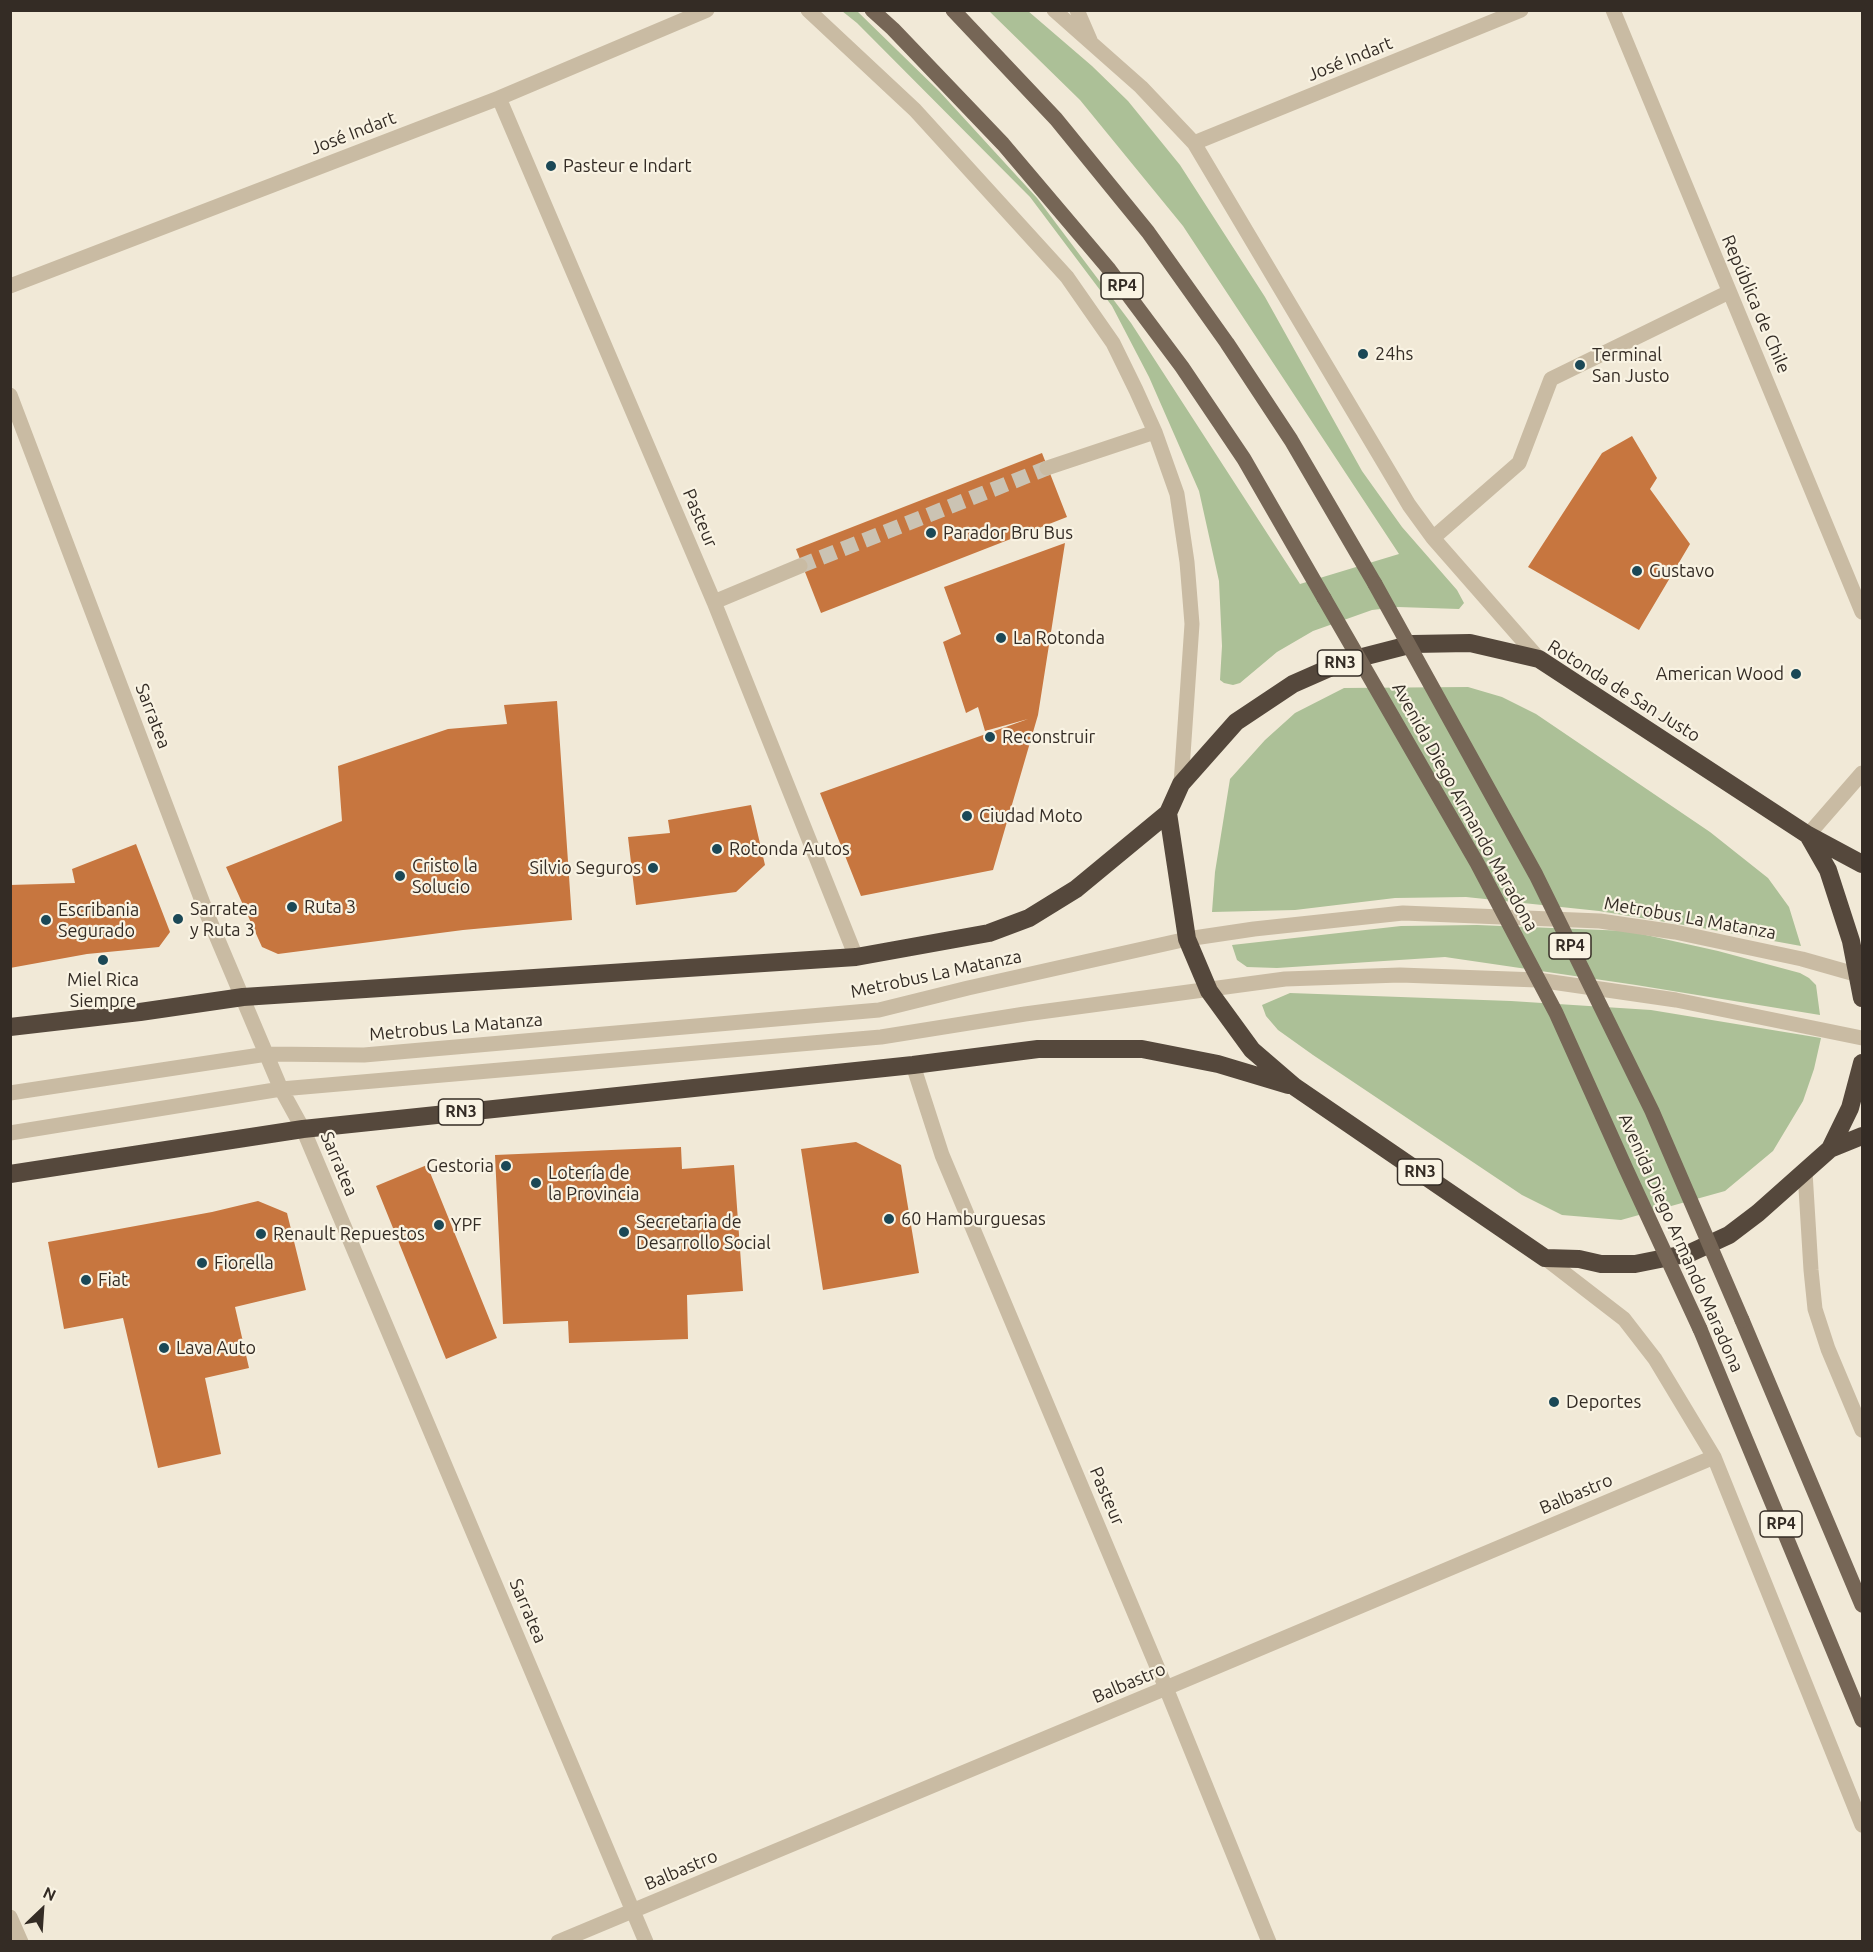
<!DOCTYPE html>
<html>
<head>
<meta charset="utf-8">
<style>
	body { margin:0 }
	#map { position:relative; width:1873px; height:1952px; overflow:hidden; background:#f1e9d7; font-family:Ubuntu,sans-serif }
	canvas { display:block }
	.frame { position:absolute; inset:0; border:12px solid #342c25; pointer-events:none }
	.north { position:absolute; left:12px; top:1880px; width:60px; height:60px; -webkit-text-stroke:4px #f9f3e3; paint-order:stroke; rotate:25deg; font-size:16px; font-weight:700; line-height:24px; text-align:center; color:#342c25 }
	.north::after { content:''; display:block; margin:auto; width:21px; height:27px; background:#342c25; clip-path:polygon(50% 0,100% 100%,50% 72%,0 100%) }
</style>
</head>
<body>
<div id="map">
<canvas width="1873" height="1952"></canvas>
<div class="frame"></div>
<div class="north">N</div>
</div>
<script>
const context = document.querySelector('canvas').getContext('2d');
context.lineJoin = 'round';
function paint(path, color) {
  context.fillStyle = color;
  context.fill(path, 'evenodd');
}
function poly(rows) {
  const path = new Path2D();
  for (const r of rows) {
    path.moveTo(r[0], r[1]);
    for (let i = 2; i < r.length; i += 2) path.lineTo(r[i], r[i + 1]);
  }
  return path;
}
function trace(path, color, width, dash) {
  context.strokeStyle = color;
  context.lineWidth = width;
  context.lineCap = dash ? 'butt' : 'round';
  context.setLineDash(dash || []);
  context.stroke(path);
}
function label(font, color, halo, rows, align = 'center') {
  context.font = font + ' Ubuntu,sans-serif';
  context.lineWidth = 4.5;
  context.setLineDash([]);
  context.textBaseline = 'middle';
  context.strokeStyle = halo;
  context.fillStyle = color;
  for (const [text, x, y, turn = 0] of rows) {
    context.save();
    context.translate(x, y);
    context.rotate((+turn || 0) * Math.PI / 180);
    context.textAlign = isNaN(turn) ? turn : align;
    if (halo) context.strokeText(text, 0, 0);
    context.fillText(text, 0, 0);
    context.restore();
  }
}
paint(poly([
	[842,11,857,11,939,91,1037,198,1131,323,1300,584,1399,554,1183,226,1080,100,989,11,1028,11,1092,66,1128,101,1180,165,1265,297,1362,471,1402,527,1457,590,1464,603,1459,609,1398,607,1372,610,1313,631,1277,652,1240,683,1233,685,1224,683,1220,680,1222,646,1219,581,1199,491,1149,377,1112,306,1030,197,857,23],
	[1468,687,1502,697,1536,714,1710,832,1768,878,1789,907,1801,946,1702,928,1599,911,1466,897,1395,898,1295,910,1212,912,1215,872,1230,779,1265,740,1295,713,1344,688],
	[1477,925,1628,931,1718,951,1800,973,1809,978,1816,985,1820,1015,1636,985,1445,957,1277,968,1247,967,1237,960,1232,945,1401,926],
	[1290,993,1511,1001,1651,1010,1821,1038,1814,1069,1803,1101,1773,1151,1725,1191,1621,1220,1562,1215,1522,1195,1313,1055,1278,1030,1266,1016,1262,1005]
]), '#acc097');
paint(poly([
	[1632,436,1657,478,1650,489,1690,544,1639,630,1528,567,1602,453],
	[1042,453,1067,517,821,613,796,549],
	[1065,543,1038,715,993,870,861,896,820,793,1028,719,985,731,978,707,966,713,943,642,961,634,944,587],
	[557,701,572,920,463,930,278,954,262,947,226,867,342,821,338,766,448,729,507,724,504,705],
	[751,805,765,865,736,892,636,905,628,837,670,833,668,820],
	[136,844,170,932,159,947,87,954,10,968,10,885,75,883,72,869],
	[856,1142,901,1165,919,1273,823,1290,801,1149],
	[681,1147,682,1169,734,1165,743,1291,687,1295,688,1339,569,1343,568,1321,503,1324,495,1155],
	[427,1165,497,1338,446,1359,376,1186],
	[258,1201,287,1213,306,1290,235,1307,249,1368,205,1378,221,1454,158,1468,123,1318,64,1329,48,1242,212,1212]
]), '#c7763f');
trace(poly([
	[800,566,1047,468]
]), '#cbc3b3', 15, [15, 8]);
trace(poly([
	[808,10,915,110,1067,277,1113,343,1136,390,1155,432,1177,494,1187,562,1192,624,1181,784],
	[1054,10,1141,87,1194,143,1409,505,1433,538,1539,659],
	[1077,10,1090,40],
	[1613,10,1862,612],
	[499,98,714,602,856,957],
	[1194,143,1521,10],
	[10,286,499,98,707,10],
	[10,395,207,914,281,1089,303,1129,646,1942],
	[1047,468,1155,432],
	[1433,538,1519,463,1551,379,1729,292],
	[714,602,800,566],
	[1808,835,1862,773],
	[913,1065,942,1155,1166,1688,1269,1942],
	[10,1093,267,1054,364,1055,879,1010,968,988,1187,939,1254,929,1403,913,1600,921,1675,932,1802,959,1862,976],
	[10,1133,281,1089,881,1037,1025,1014,1285,979,1400,975,1538,980,1676,1000,1862,1038],
	[1805,1172,1811,1270,1815,1309,1828,1349,1862,1430],
	[1545,1258,1624,1319,1655,1359,1714,1457,1862,1825],
	[10,1917,21,1942],
	[558,1942,1166,1688,1714,1457]
]), '#c9bba3', 15);
trace(poly([
	[872,10,893,29,1003,144,1108,268,1182,367,1244,459,1324,598],
	[953,10,1056,119,1148,232,1227,343,1291,440,1375,584],
	[1742,1320,1862,1605],
	[1700,1329,1862,1720]
]), '#766656', 15);
trace(poly([
	[1808,835,1828,870,1851,941,1862,998],
	[1862,864,1808,835,1539,659,1470,643,1413,644,1343,662,1293,684,1236,722,1181,784,1168,813,1187,939,1209,991,1252,1050,1295,1087,1545,1258,1579,1259,1601,1264,1635,1264,1690,1253,1729,1235,1758,1213,1830,1149,1850,1108,1862,1063],
	[10,1027,140,1012,243,997,856,957,989,933,1029,918,1076,889,1168,813],
	[1830,1149,1862,1136],
	[10,1174,303,1129,913,1065,1038,1049,1142,1049,1218,1064,1288,1085]
]), '#55483c', 18);
trace(poly([
	[1375,584,1536,875,1652,1111,1742,1320],
	[1324,598,1477,863,1556,1013,1626,1169,1700,1329]
]), '#766656', 15);
for (const [x, y, r, color] of [
	[551,166,6,"#1b4856"],
	[1363,354,6,"#1b4856"],
	[1580,365,6,"#1b4856"],
	[931,533,6,"#1b4856"],
	[1637,571,6,"#1b4856"],
	[1001,638,6,"#1b4856"],
	[1796,674,6,"#1b4856"],
	[990,737,6,"#1b4856"],
	[967,816,6,"#1b4856"],
	[717,849,6,"#1b4856"],
	[653,868,6,"#1b4856"],
	[400,876,6,"#1b4856"],
	[292,907,6,"#1b4856"],
	[178,919,6,"#1b4856"],
	[46,920,6,"#1b4856"],
	[103,960,6,"#1b4856"],
	[506,1166,6,"#1b4856"],
	[536,1183,6,"#1b4856"],
	[889,1219,6,"#1b4856"],
	[439,1225,6,"#1b4856"],
	[624,1232,6,"#1b4856"],
	[261,1234,6,"#1b4856"],
	[202,1263,6,"#1b4856"],
	[86,1280,6,"#1b4856"],
	[164,1348,6,"#1b4856"],
	[1554,1402,6,"#1b4856"]
]) {
  const dot = new Path2D();
  dot.arc(x, y, r, 0, 2 * Math.PI);
  context.fillStyle = color;
  context.fill(dot);
  trace(dot, '#f9f3e3', 2);
}
for (const [x, y, w] of [
	[1122,286,42],
	[1340,663,45],
	[1570,946,42],
	[461,1112,45],
	[1420,1172,45],
	[1781,1524,42]
]) {
  const box = new Path2D();
  box.roundRect(x - w / 2, y - 13, w, 26, 4.5);
  context.fillStyle = '#f9f3e3';
  context.fill(box);
  trace(box, '#342c25', 1.5);
}
label('bold 16px', '#342c25', null, [
	["RP4",1122,286],
	["RN3",1340,663],
	["RP4",1570,946],
	["RN3",461,1112],
	["RN3",1420,1172],
	["RP4",1781,1524]
]);
label('18px', '#342c25', '#f9f3e3', [
	["José Indart",1350,59,-22],
	["José Indart",353,133,-21],
	["República de Chile",1756,304,67],
	["Pasteur",700,518,67],
	["Rotonda de San Justo",1624,691,32],
	["Sarratea",153,716,69],
	["Avenida Diego Armando Maradona",1465,807,61],
	["Metrobus La Matanza",1690,918,10],
	["Metrobus La Matanza",936,974,-12],
	["Metrobus La Matanza",456,1027,-5],
	["Sarratea",339,1164,67],
	["Avenida Diego Armando Maradona",1681,1243,66],
	["Balbastro",1576,1494,-23],
	["Pasteur",1107,1496,67],
	["Sarratea",528,1611,67],
	["Balbastro",1129,1683,-23],
	["Balbastro",681,1870,-23]
]);
label('18px', '#342c25', '#f9f3e3', [
	["Pasteur e Indart",563,166],
	["24hs",1375,354],
	["Terminal",1592,355],
	["San Justo",1592,376],
	["Parador Bru Bus",943,533],
	["Gustavo",1649,571],
	["La Rotonda",1013,638],
	["American Wood",1784,674,"right"],
	["Reconstruir",1002,737],
	["Ciudad Moto",979,816],
	["Rotonda Autos",729,849],
	["Cristo la",412,866],
	["Solucio",412,887],
	["Silvio Seguros",641,868,"right"],
	["Ruta 3",304,907],
	["Sarratea",190,909],
	["y Ruta 3",190,930],
	["Escribania",58,910],
	["Segurado",58,931],
	["Miel Rica",103,980,"center"],
	["Siempre",103,1001,"center"],
	["Gestoria",494,1166,"right"],
	["Lotería de",548,1173],
	["la Provincia",548,1194],
	["60 Hamburguesas",901,1219],
	["Secretaria de",636,1222],
	["Desarrollo Social",636,1243],
	["YPF",451,1225],
	["Renault Repuestos",273,1234],
	["Fiorella",214,1263],
	["Fiat",98,1280],
	["Lava Auto",176,1348],
	["Deportes",1566,1402]
], 'left');
</script>
</body>
</html>
